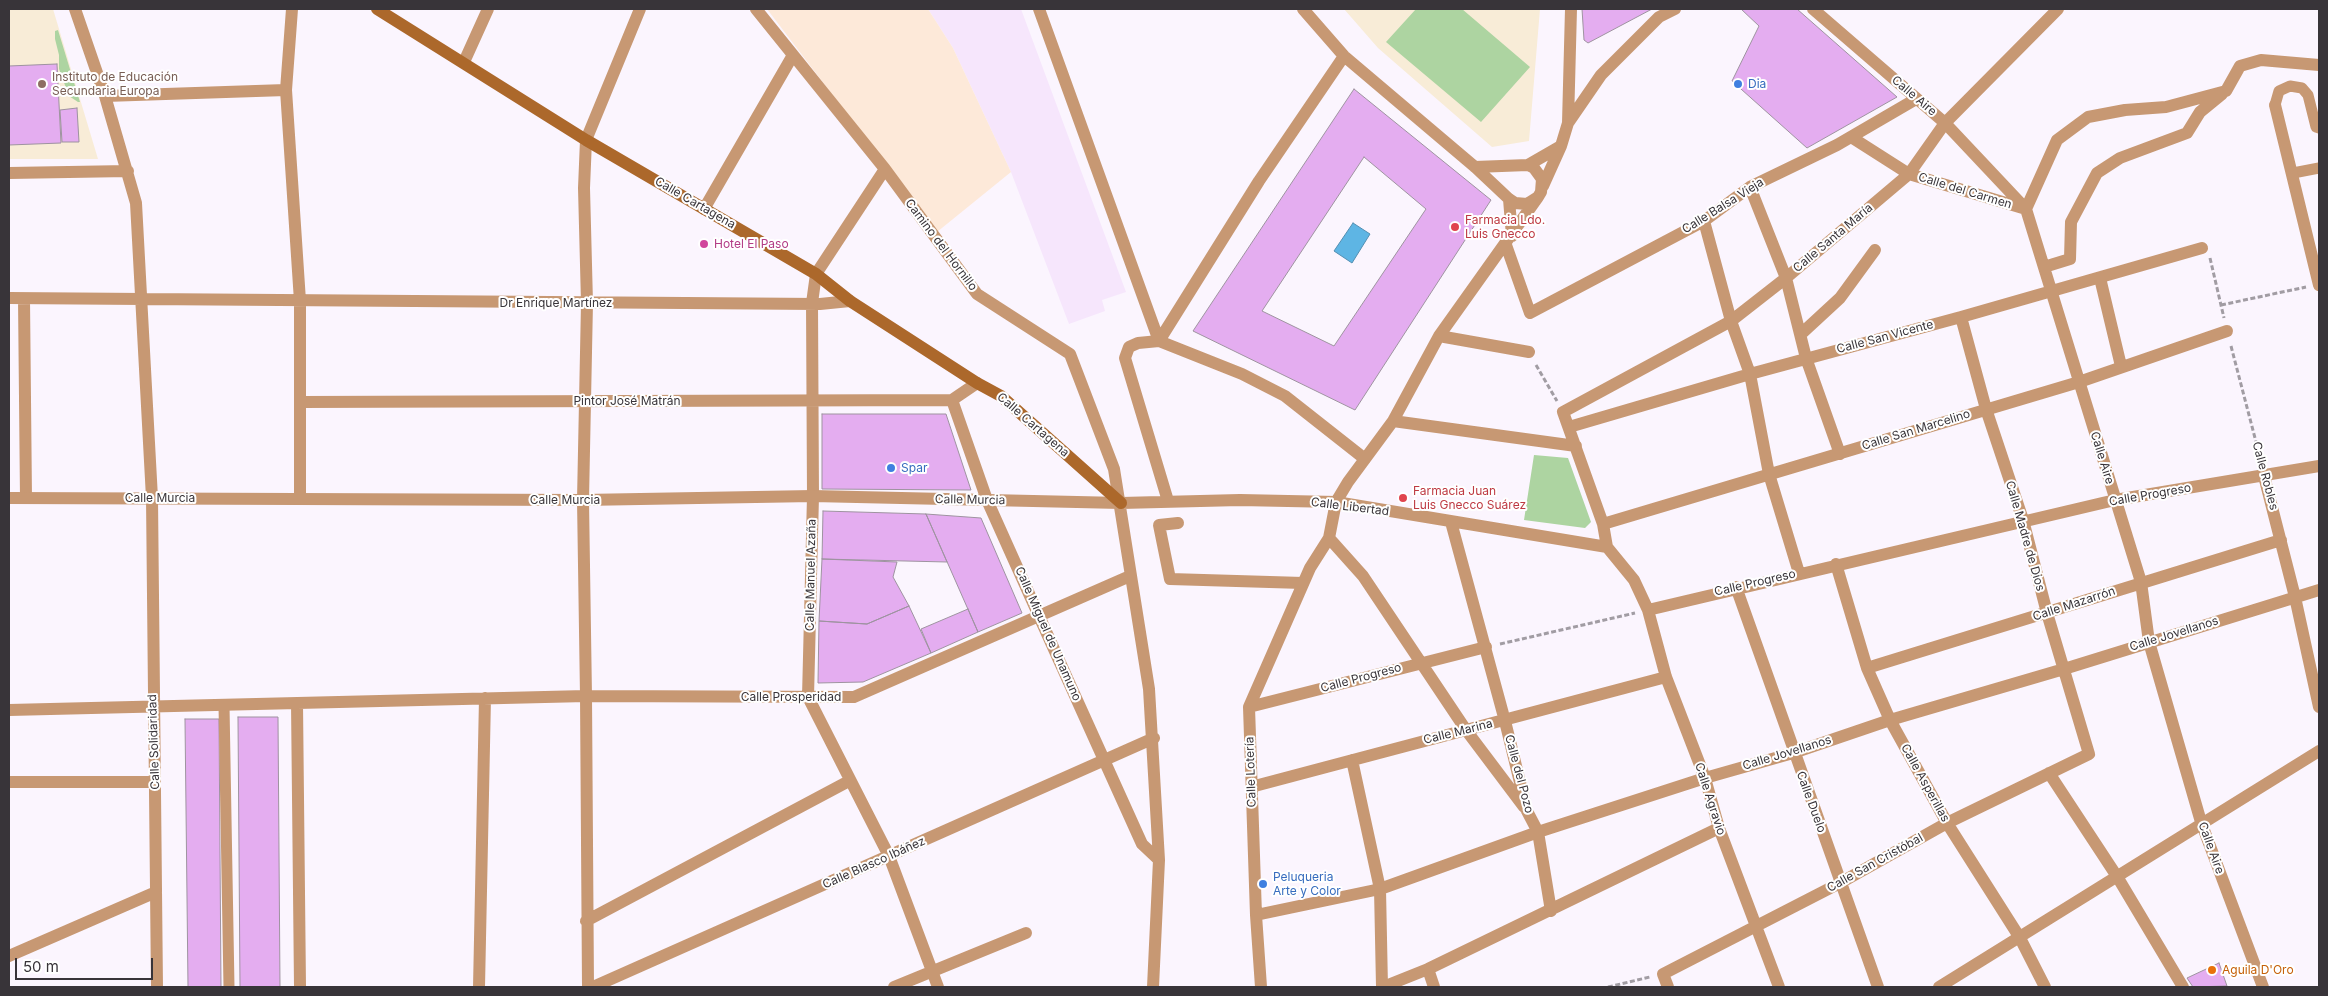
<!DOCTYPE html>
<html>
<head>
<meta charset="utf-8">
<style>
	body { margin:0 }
	#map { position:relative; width:2328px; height:996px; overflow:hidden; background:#fbf5fe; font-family:Inter,sans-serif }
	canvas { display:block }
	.frame { position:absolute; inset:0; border:10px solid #383439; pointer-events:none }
	.scale { position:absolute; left:15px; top:958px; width:138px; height:22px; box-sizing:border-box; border:2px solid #383439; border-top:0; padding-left:6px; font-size:15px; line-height:18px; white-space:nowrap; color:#383439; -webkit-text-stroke:4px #fff; paint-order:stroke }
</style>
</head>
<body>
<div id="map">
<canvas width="2328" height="996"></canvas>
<div class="frame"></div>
<div class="scale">50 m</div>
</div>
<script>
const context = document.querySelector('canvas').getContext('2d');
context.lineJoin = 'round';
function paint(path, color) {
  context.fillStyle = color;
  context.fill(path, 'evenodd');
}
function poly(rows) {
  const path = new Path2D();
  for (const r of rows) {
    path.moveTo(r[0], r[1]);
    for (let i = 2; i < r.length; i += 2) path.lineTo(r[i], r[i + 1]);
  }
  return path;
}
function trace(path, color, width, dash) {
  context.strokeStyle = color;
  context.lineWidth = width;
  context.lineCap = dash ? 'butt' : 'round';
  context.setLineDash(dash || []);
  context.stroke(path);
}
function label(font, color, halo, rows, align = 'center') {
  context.font = font + ' Inter,sans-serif';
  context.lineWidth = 4;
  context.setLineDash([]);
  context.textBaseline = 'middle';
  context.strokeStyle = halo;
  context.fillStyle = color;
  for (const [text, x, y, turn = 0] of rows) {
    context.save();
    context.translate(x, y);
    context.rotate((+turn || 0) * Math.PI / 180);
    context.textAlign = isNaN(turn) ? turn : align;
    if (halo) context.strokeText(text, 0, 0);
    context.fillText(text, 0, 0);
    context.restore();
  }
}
paint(poly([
	[928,9,1021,9,1126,292,1102,300,1105,311,1069,324,1011,172,953,48]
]), '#f6e6fc');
paint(poly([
	[767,9,928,9,953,48,1011,172,937,232]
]), '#fde9d9');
paint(poly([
	[9,9,53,9,98,159,9,159],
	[1344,9,1540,9,1529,141,1492,147,1378,48]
]), '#f8ecd7');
paint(poly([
	[1416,9,1462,9,1530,67,1481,122,1386,42],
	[58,30,80,102,78,102,69,96,59,69,59,55,55,39,55,31],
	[1534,455,1568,458,1591,522,1585,528,1524,520]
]), '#add4a1');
const water = poly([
	[1353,223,1370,234,1352,263,1334,251,1353,223]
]);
paint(water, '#5eb5e4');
trace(water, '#538eb1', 1);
const building = poly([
	[1582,9,1652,9,1588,43,1584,40,1582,9],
	[1741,9,1797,9,1897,97,1807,148,1732,81,1759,26,1741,9],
	[57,64,61,143,9,145,9,66,57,64],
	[1354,89,1491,200,1355,410,1193,331,1354,89],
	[1364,157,1426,209,1334,346,1262,311,1364,157],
	[77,108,79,142,62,142,60,110,77,108],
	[822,414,946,414,971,490,822,489,822,414],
	[823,511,926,514,947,562,822,559,823,511],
	[926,514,981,518,1022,613,978,632,926,514],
	[822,559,897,562,893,577,909,606,867,624,819,621,822,559],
	[909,606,931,653,863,682,818,683,819,621,867,624,909,606],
	[968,609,978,632,931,653,921,629,968,609],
	[238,717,278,717,280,987,240,987,238,717],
	[185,719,219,719,221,987,188,987,185,719],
	[2219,963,2227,986,2193,987,2187,978,2219,963]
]);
paint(building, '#e4adf0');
trace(building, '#9e93a0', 1);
trace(poly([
	[2210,258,2224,318],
	[2221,305,2306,287],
	[2231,346,2261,461],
	[1536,365,1557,401],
	[1500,644,1635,613],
	[1608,987,1650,977]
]), '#a19ca3', 3, [5, 2.5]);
trace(poly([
	[2275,105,2279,91,2290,86,2302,88,2308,95,2316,127,2319,128],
	[2293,173,2319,168],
	[224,705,229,987]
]), '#c79873', 11);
trace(poly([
	[75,9,105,96,136,203,152,498,157,987],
	[292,9,286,90,300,301,300,499],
	[640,9,586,140,584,188,587,303,583,500,586,696,854,697,1130,576],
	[756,9,885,169,977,294,1070,354,1114,469,1149,689,1159,860,1153,987],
	[1039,9,1159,341],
	[1303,9,1344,56,1475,167,1509,199,1515,203,1527,204,1538,197,1541,192,1542,179,1534,168,1528,165,1475,167],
	[1813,9,1945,123,2026,209,2141,582,2149,642,2201,822,2263,987],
	[464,62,488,9],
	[105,96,286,90],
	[2275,105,2319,285],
	[1568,123,1571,9],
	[1851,137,1909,174,2026,209,2057,140,2088,117,2125,110,2166,107,2226,91,2240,66,2261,60,2319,65],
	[1528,165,1561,146],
	[885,169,816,274,812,303,813,496,808,697,889,856,938,987],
	[9,173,128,171],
	[1543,186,1561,146,1568,123,1601,75,1659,17,1675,9],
	[1750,187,1786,278,1806,358,1840,454],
	[1509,199,1512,236],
	[704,209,793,55],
	[1704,221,1731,321,1750,374,1769,474,1799,573],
	[1506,245,1530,313,1704,221,1750,187,1837,145,1916,99],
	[2044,267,2070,259,2071,222,2097,173,2120,158,2187,133,2200,112,2222,94],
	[2100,278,2121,366],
	[9,298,820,304,850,301],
	[24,299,26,498],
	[1801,334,1840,298,1875,250],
	[1439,336,1529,352],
	[1159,341,1259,181,1344,56],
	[952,400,987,500,1039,616,1142,844,1159,860],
	[952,400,977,383],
	[301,402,952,400],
	[1393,421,1576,446],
	[1569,427,1750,374,1961,317,2202,248],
	[2264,476,2295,597,2319,707],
	[1168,501,1125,358,1129,347,1138,343,1159,341,1242,374,1285,396,1365,459],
	[1121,503,1240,500,1336,502,1607,547],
	[1451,522,1505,721,1527,811,1538,832,1551,911],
	[1178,523,1159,525,1170,579,1303,583],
	[1603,524,2079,382,2227,331],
	[1329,538,1363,576,1466,730,1524,807],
	[1836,564,1867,668,1890,720,1947,823,2020,938,2045,987],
	[1736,587,1878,987],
	[1648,610,2115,500,2319,466],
	[1867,668,2281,540],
	[297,703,300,987],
	[1249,707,1486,647],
	[9,710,586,696,588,987],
	[1352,760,1380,889,1382,987],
	[2049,773,2118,878,2183,987],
	[9,782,155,782],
	[1251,787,1666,677],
	[1256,915,1380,889,1538,832,1705,778,1793,753,1890,720,2064,669,2319,590],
	[586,921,849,781],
	[9,956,156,892],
	[1428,969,1434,987],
	[479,987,485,698],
	[593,987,1154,738],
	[894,987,1026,933],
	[1261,987,1256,915,1249,707,1310,568,1329,538,1336,502,1348,482,1393,421,1439,336,1538,197],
	[1383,987,1428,969,1719,828],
	[1668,987,1663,974,1840,883,1947,823,2089,754,2047,613,2023,520,1986,409,1961,317],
	[1779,987,1719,828,1705,778,1666,677,1648,610,1634,580,1607,547,1603,524,1563,412,1731,321,1786,278,1909,174,1945,123,2058,9],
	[1939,987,2319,751]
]), '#c79873', 12);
trace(poly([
	[9,498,583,500,813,496,1121,503]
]), '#c79873', 12);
trace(poly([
	[377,9,586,140,816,274,850,301,977,383,1001,396,1121,503]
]), '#ac682b', 12);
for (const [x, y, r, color] of [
	[42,84,5,"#8d6e63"],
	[1738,84,5,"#3f7fe0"],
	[1455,227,5,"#e0444e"],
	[704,244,5,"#d1479c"],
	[891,468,5,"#3f7fe0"],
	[1403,498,5,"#e0444e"],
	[1263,884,5,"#3f7fe0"],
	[2212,970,5,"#e8710a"]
]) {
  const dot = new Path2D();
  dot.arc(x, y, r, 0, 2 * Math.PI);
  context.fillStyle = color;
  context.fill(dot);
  trace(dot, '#fff', 2);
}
label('12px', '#785e54', '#fff', [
	["Instituto de Educación",52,77],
	["Secundaria Europa",52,91]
], 'left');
label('12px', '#366cbe', '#fff', [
	["Dia",1748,84],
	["Spar",901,468],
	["Peluqueria",1273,877],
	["Arte y Color",1273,891]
], 'left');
label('12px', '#383439', '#fff', [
	["Calle Aire",1914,96,40],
	["Calle del Carmen",1965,191,17],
	["Calle Cartagena",695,203,30],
	["Calle Balsa Vieja",1723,206,-32],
	["Calle Santa María",1833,238,-40],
	["Camino del Hornillo",941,245,53],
	["Dr Enrique Martínez",556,303],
	["Calle San Vicente",1885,337,-15],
	["Pintor José Matrán",627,401],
	["Calle Cartagena",1033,425,41],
	["Calle San Marcelino",1916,430,-17],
	["Calle Aire",2102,458,73],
	["Calle Robles",2265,476,75],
	["Calle Progreso",2150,495,-10],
	["Calle Murcia",160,498],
	["Calle Murcia",565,500],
	["Calle Murcia",970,500,1],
	["Calle Libertad",1350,507,7],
	["Calle Madre de Dios",2025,536,74],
	["Calle Manuel Azaña",811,575,-89],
	["Calle Progreso",1755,583,-13],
	["Calle Mazarrón",2074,604,-18],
	["Calle Miguel de Unamuno",1048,634,66],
	["Calle Jovellanos",2174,634,-17],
	["Calle Progreso",1361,678,-15],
	["Calle Prosperidad",791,697],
	["Calle Marina",1458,732,-14],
	["Calle Solidaridad",154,742,-92],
	["Calle Jovellanos",1787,753,-17],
	["Calle Lotería",1251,772,-92],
	["Calle del Pozo",1519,774,75],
	["Calle Asperillas",1925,783,61],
	["Calle Agravio",1710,799,72],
	["Calle Duelo",1811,802,70],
	["Calle Aire",2211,848,70],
	["Calle Blasco Ibáñez",874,863,-24],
	["Calle San Cristóbal",1875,863,-29]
]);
label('12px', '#be3a42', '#fff', [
	["Farmacia Ldo.",1465,220],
	["Luis Gnecco",1465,234],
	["Farmacia Juan",1413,491],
	["Luis Gnecco Suárez",1413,505]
], 'left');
label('12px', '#b23c85', '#fff', [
	["Hotel El Paso",714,244]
], 'left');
label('12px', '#c56008', '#fff', [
	["Aguila D'Oro",2222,970]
], 'left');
</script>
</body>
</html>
